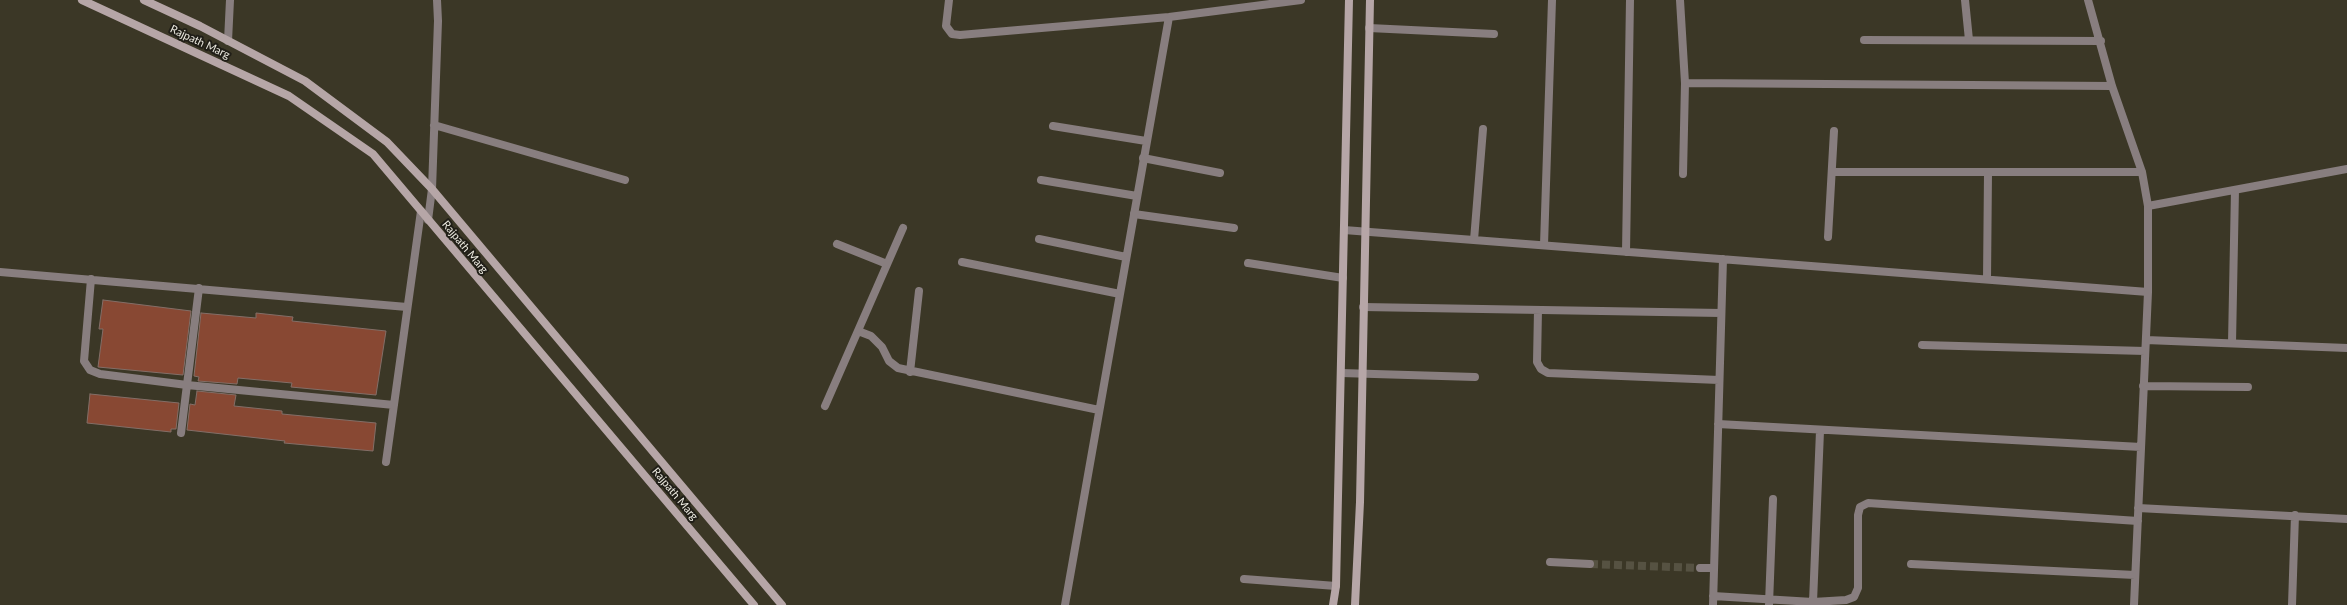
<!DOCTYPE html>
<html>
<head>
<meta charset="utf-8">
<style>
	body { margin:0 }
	canvas { display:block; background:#3b3726 }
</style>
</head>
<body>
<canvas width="2347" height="605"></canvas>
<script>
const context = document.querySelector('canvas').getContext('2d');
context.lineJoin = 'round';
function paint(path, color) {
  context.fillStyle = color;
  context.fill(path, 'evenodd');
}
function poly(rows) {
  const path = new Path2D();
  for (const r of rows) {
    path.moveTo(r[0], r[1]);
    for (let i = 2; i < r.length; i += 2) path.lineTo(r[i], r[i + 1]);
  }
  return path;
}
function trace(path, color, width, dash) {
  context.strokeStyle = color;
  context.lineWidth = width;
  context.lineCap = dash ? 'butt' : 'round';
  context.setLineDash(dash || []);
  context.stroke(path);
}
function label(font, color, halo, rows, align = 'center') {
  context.font = font + ' Lato,sans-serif';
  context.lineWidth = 4;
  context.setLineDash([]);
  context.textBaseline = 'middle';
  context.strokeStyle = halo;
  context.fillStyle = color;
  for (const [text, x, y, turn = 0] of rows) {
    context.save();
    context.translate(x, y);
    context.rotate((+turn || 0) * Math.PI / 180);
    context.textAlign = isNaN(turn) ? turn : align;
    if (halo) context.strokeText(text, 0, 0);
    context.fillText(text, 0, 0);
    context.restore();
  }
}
const building = poly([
	[103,300,191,311,183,375,98,367,103,329,99,329,103,300],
	[201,313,256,318,256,313,293,317,292,321,386,331,376,395,291,387,292,383,238,378,237,384,198,381,199,377,194,376,201,313],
	[197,391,236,395,234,406,282,411,282,414,376,423,373,451,284,443,285,441,187,430,190,404,195,405,197,391],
	[90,394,179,403,176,429,171,429,171,432,87,423,90,394]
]);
paint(building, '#884833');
trace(building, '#836e67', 1);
trace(poly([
	[1590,564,1700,568]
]), '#565242', 8, [8, 4]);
trace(poly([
	[228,41,230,0],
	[434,125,625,180],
	[1143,158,1220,173],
	[2148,206,2347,169],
	[1134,214,1234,228],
	[428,220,432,189,438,21,437,0],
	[1248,263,1343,278],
	[2232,343,2235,190],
	[1341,373,1475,377]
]), '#887e7f', 8);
trace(poly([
	[949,0,946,26,952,34,960,35,1169,17,1301,0],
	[1680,0,1685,83,1683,174],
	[1965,0,1969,40],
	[2088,0,2112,86,2142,172,2148,206,2148,292,2134,605],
	[1369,28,1494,34],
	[1864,40,2101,41],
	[1685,83,2112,86],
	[1053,126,1146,141],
	[1832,172,2142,172],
	[1041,180,1137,196],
	[1344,230,2148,292],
	[1828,237,1834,131],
	[1039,239,1126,257],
	[1474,240,1483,129],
	[837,244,887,264],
	[1544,245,1552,0],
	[1626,252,1630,0],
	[962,262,1120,294],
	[0,272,407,307],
	[91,279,84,361,90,370,100,374,187,385,394,405],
	[1987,279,1988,173],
	[1363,307,1721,313],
	[1538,310,1537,362,1541,369,1548,373,1719,380],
	[858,331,871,336,882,347,889,361,898,368,1099,410],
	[2146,340,2347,348],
	[1922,345,2145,351],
	[910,372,919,291],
	[2143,386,2248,387],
	[825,406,903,228],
	[1718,424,2141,447],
	[181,433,199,288],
	[386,462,421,211],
	[2138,508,2347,519],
	[1550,562,1590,564],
	[1911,564,2135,575],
	[1700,568,1714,568],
	[1244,579,1336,586],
	[1713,596,1813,602,1846,600,1854,597,1858,588,1858,515,1860,507,1868,503,2138,521],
	[1813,602,1820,431],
	[1769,604,1773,499],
	[1065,605,1169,17],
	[1713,605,1723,259],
	[2292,605,2295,515]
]), '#887e7f', 8);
trace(poly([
	[82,0,289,96,373,154,754,605],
	[144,0,200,26,305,81,387,142,432,189,782,605],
	[1333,605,1336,586,1349,0],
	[1355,605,1360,502,1370,0]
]), '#b6a6a7', 8);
label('11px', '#eceae0', '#201e17', [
	["Rajpath Marg",200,42,25],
	["Rajpath Marg",465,247,50],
	["Rajpath Marg",675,494,50]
]);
</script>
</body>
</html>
